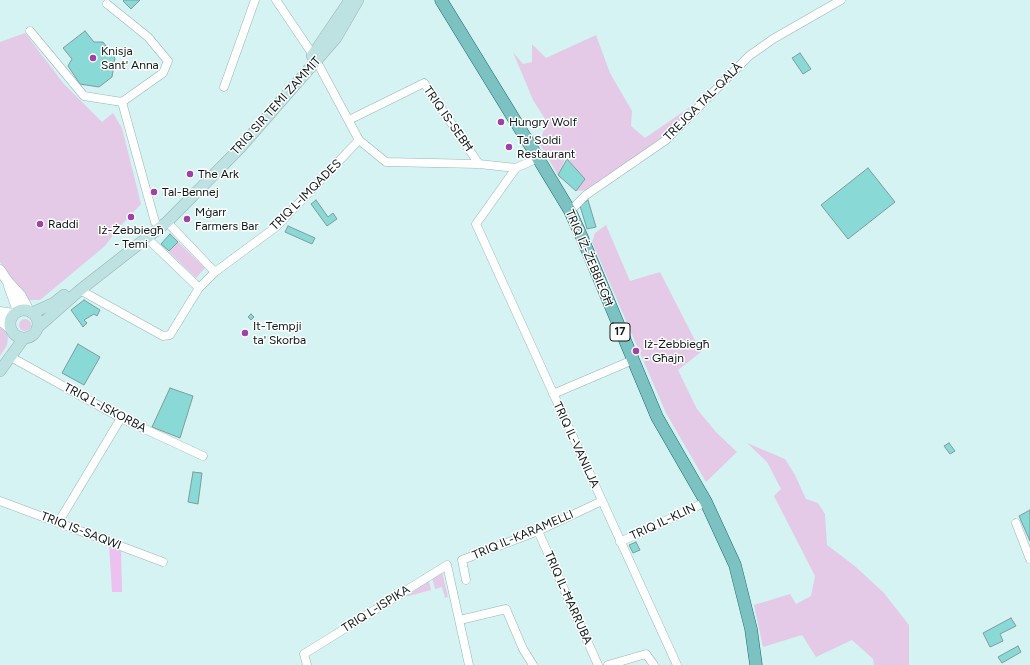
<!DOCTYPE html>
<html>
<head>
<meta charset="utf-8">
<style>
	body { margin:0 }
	canvas { display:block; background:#d4f3f2 }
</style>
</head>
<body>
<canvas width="1030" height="665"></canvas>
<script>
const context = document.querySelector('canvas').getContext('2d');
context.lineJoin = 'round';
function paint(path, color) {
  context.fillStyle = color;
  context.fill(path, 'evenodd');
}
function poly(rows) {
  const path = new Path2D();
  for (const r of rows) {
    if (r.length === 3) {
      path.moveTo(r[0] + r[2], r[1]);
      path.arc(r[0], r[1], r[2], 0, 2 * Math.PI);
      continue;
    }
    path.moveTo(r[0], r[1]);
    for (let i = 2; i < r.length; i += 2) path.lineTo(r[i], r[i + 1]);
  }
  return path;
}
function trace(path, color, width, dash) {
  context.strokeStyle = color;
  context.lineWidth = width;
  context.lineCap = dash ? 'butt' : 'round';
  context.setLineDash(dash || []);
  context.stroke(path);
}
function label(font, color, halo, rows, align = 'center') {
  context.font = font + ' Figtree,sans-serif';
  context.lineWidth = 3;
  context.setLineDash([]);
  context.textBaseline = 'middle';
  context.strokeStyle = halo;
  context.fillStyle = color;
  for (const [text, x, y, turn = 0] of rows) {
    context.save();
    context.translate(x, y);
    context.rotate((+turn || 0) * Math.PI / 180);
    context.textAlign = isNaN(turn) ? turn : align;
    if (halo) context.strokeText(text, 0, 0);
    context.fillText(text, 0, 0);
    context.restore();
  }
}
paint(poly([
	[25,33,64,84,102,122,113,113,122,128,141,204,116,231,105,246,40,300,27,300,0,262,0,42],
	[596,35,610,73,632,111,631,126,645,138,693,105,672,129,650,147,587,190,576,191,585,179,566,157,558,175,539,143,547,122,533,100,513,52,523,64,532,62,532,44,546,58],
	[606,225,630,281,660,272,701,352,678,370,697,409,716,432,737,452,706,482,666,413,592,242,595,233],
	[178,242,205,268,196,278,169,252],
	[25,325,6],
	[0,326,4,329,8,337,7,345,0,356],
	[747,443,785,459,795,475,806,499,818,503,825,514,827,545,856,567,884,593,909,625,909,665,874,665,873,659,852,640,816,657,802,635,763,647,754,605,790,594,796,604,811,596,815,576,774,496,781,489,767,462],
	[442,572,448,597,445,598,442,587,435,589,432,578],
	[429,581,431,590,405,597]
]), '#e5cae7');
paint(poly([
	[109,544,121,548,122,592,112,592]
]), '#ecc1f0');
const building = poly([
	[124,0,140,0,131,9,123,1,124,0],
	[85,31,94,42,103,42,115,58,112,77,99,87,80,84,68,66,72,59,63,48,85,31],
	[800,53,811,69,803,74,792,58,800,53],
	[567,159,585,179,576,191,558,175,567,159],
	[868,168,895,202,848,239,821,205,868,168],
	[316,200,328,217,333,213,337,219,327,226,311,204,316,200],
	[588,200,596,227,587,229,580,206,588,200],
	[288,226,315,238,312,244,285,232,288,226],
	[170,234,178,242,169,251,161,244,170,234],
	[84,300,100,310,97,316,94,314,84,320,87,323,83,327,71,310,84,300],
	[251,314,254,317,251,320,248,317,251,314],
	[78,344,100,357,84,385,62,373,78,344],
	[170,388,193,396,180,438,152,427,170,388],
	[949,443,955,451,950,454,944,446,949,443],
	[193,472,202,473,198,504,188,502,193,472],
	[1030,510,1030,541,1019,516,1030,510],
	[636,542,640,550,633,553,629,545,636,542],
	[1011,618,1016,626,1000,634,1003,641,990,647,983,633,1011,618],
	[1018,646,1021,652,1002,663,998,657,1018,646]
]);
paint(building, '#89d9d7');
trace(building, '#7f9c9b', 1);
const minor = poly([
	[276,0,313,55],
	[107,4,148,37,168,61,163,73,122,102],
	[30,31,84,96,122,102,155,222,160,228],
	[317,62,359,140,386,162,479,164,516,168],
	[224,87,255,0],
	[349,120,424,83,479,164],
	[538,158,516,168,476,224,677,665],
	[570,211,586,195,666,140,749,56,773,39,841,0],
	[167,222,215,272],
	[146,237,199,288],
	[80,290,163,336,170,335,199,288,215,272,276,227,359,140],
	[9,356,121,418,203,456],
	[553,394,633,360],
	[0,501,163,562],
	[58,523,121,418],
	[1016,523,1030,559],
	[538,531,598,665],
	[620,542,706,502],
	[466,580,462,560,538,531,602,501],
	[460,620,506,609,523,649,533,665],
	[307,665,304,654,447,565,469,665],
	[608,665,646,654,654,665]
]);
const tertiary = poly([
	[0,270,8,282,21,296,29,311],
	[9,286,18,311],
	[0,312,14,314],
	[0,320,10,328]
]);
const secondary = poly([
	[312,56,350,0],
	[24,324,14],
	[32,313,54,303,64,295],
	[37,328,80,290,167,222,240,148,336,38,358,0],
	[0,371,24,338]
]);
const primary = poly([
	[441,0,538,158,570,211,581,235,657,417,706,502,735,565,751,629,756,665]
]);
trace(minor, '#98b6b5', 9);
trace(tertiary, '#98b6b5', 11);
trace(secondary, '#98b6b5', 12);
trace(primary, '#1e6c6c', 13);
trace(minor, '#fff', 8);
trace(tertiary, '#fff', 10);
trace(secondary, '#bee1e1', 11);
trace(primary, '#7dc2c2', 12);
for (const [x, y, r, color] of [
	[93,58,4,"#a041aa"],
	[501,122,4,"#a041aa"],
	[509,147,4,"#a041aa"],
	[190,174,4,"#a041aa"],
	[154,192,4,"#a041aa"],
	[131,217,4,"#a041aa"],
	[187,219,4,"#a041aa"],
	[40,224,4,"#a041aa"],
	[245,333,4,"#a041aa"],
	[636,351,4,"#a041aa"]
]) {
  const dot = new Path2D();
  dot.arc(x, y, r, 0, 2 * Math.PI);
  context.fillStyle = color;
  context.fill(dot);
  trace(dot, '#fff', 1.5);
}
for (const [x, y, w] of [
	[620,332,20]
]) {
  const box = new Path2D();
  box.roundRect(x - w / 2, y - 9, w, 18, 3);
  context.fillStyle = '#fff';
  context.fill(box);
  trace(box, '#0c1717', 1);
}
label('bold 11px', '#0c1717', null, [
	["17",620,332]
]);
label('12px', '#0c1717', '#fff', [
	["Knisja",101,51],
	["Sant' Anna",101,65],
	["Hungry Wolf",509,122],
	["Ta' Soldi",517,140],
	["Restaurant",517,154],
	["The Ark",198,174],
	["Tal-Bennej",162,192],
	["Mġarr",195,212],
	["Farmers Bar",195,226],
	["Raddi",48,224],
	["Iż-Żebbiegħ",131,230,"center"],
	["- Temi",131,244,"center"],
	["It-Tempji",253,326],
	["ta' Skorba",253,340],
	["Iż-Żebbiegħ",644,344],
	["- Għajn",644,358]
], 'left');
label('12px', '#0c1717', '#fff', [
	["TREJQA TAL-QALÀ",703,102,-45],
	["TRIQ SIR TEMI ZAMMIT",276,106,-48],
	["TRIQ IS-SEBĦ",448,119,55],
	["TRIQ L-IMQADES",306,195,-45],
	["TRIQ IŻ-ŻEBBIEGĦ",589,258,67],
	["TRIQ L-ISKORBA",105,408,28],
	["TRIQ IL-VANILJA",576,445,65],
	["TRIQ IL-KLIN",663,522,-25],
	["TRIQ IS-SAQWI",81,531,21],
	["TRIQ IL-KARAMELLI",523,535,-23],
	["TRIQ IL-ĦARRUBA",568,598,66],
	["TRIQ L-ISPIKA",376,609,-32]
]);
</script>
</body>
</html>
